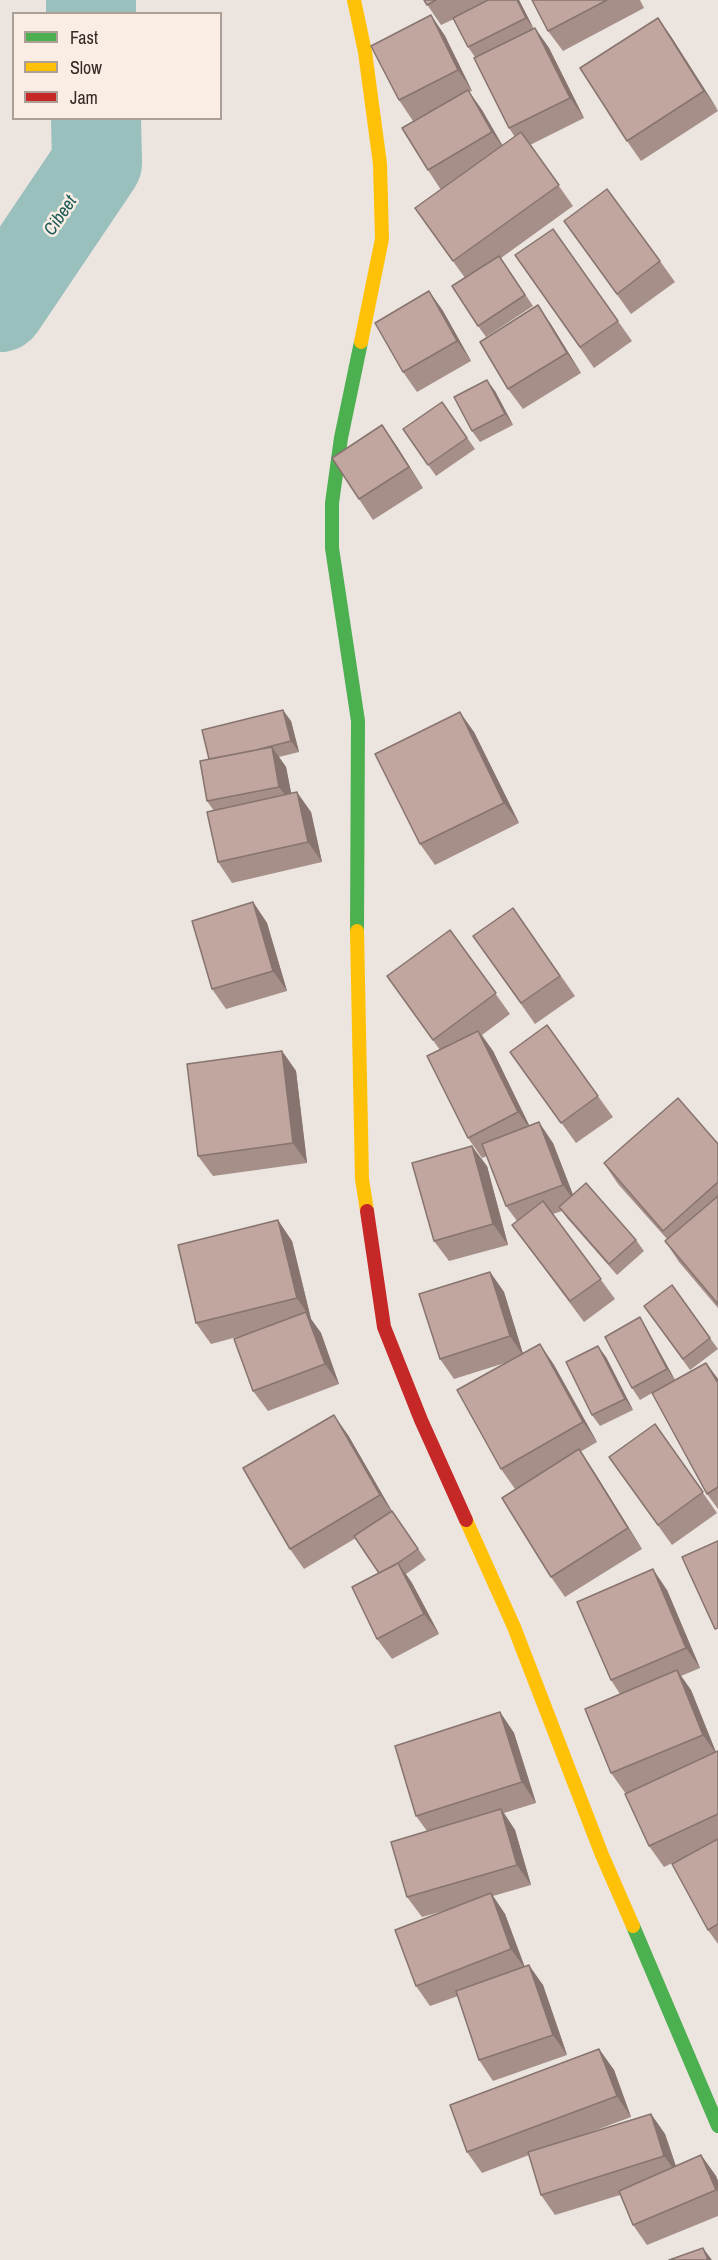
<!DOCTYPE html>
<html>
<head>
<meta charset="utf-8">
<style>
	body { margin:0 }
	#map { position:relative; width:718px; height:2260px; overflow:hidden; background:#ece4de; font-family:"Archivo Narrow",sans-serif }
	canvas { display:block }
	.legend { position:absolute; left:12px; top:12px; width:210px; height:108px; box-sizing:border-box; background:#faeee4; border:2px solid #ac9f98; margin:0; padding:8px 10px; list-style:none; font-size:18px; color:#362926 }
	.legend li { display:flex; align-items:center; gap:12px; height:30px }
	.legend b { width:30px; border:2px solid #ac9f98 }
</style>
</head>
<body>
<div id="map">
<canvas width="718" height="2260"></canvas>
<ul class="legend">
<li><b style="height:8px;background:#4caf50"></b>Fast</li>
<li><b style="height:8px;background:#ffc107"></b>Slow</li>
<li><b style="height:8px;background:#c62828"></b>Jam</li>
</ul>
</div>
<script>
const context = document.querySelector('canvas').getContext('2d');
context.lineJoin = 'round';
function poly(rows) {
  const path = new Path2D();
  for (const r of rows) {
    path.moveTo(r[0], r[1]);
    for (let i = 2; i < r.length; i += 2) path.lineTo(r[i], r[i + 1]);
  }
  return path;
}
function trace(path, color, width, dash) {
  context.strokeStyle = color;
  context.lineWidth = width;
  context.lineCap = dash ? 'butt' : 'round';
  context.setLineDash(dash || []);
  context.stroke(path);
}
function paint(path, color) {
  context.fillStyle = color;
  context.fill(path, 'evenodd');
}
function label(font, color, halo, rows, align = 'center') {
  context.font = font + ' "Archivo Narrow",sans-serif';
  context.lineWidth = 5;
  context.setLineDash([]);
  context.textBaseline = 'middle';
  context.strokeStyle = halo;
  context.fillStyle = color;
  for (const [text, x, y, turn = 0] of rows) {
    context.save();
    context.translate(x, y);
    context.rotate((+turn || 0) * Math.PI / 180);
    context.textAlign = isNaN(turn) ? turn : align;
    if (halo) context.strokeText(text, 0, 0);
    context.fillText(text, 0, 0);
    context.restore();
  }
}
trace(poly([
	[91,0,91,14],
	[0,307,97,163,96,118]
]), '#99c0bc', 90);
trace(poly([
	[357,931,358,721,332,548,332,503,341,438,361,342],
	[633,1926,718,2126]
]), '#4caf50', 14);
trace(poly([
	[354,0,365,52,380,164,382,239,361,342],
	[357,931,362,1179,367,1211],
	[466,1520,514,1627,602,1855,633,1926]
]), '#ffc107', 14);
trace(poly([
	[367,1211,384,1327,421,1420,466,1520]
]), '#c62828', 14);
paint(poly([
	[424,0,519,0,533,28,535,28,549,48,584,118,530,145,573,206,501,258,533,306,486,337,478,326,465,278,415,208,441,190,428,170,429,112,413,121,399,100,431,15,445,36,472,91,469,92,482,110,503,146,515,137,509,128,475,57,468,47,454,19,441,25],
	[532,0,640,0,644,8,563,51,548,31],
	[658,18,672,38,718,111,641,161,627,141],
	[564,221,660,261,675,282,631,314],
	[553,229,632,341,594,368,515,255],
	[429,291,443,311,471,361,417,392,403,372],
	[538,305,552,326,581,373,523,409,508,389],
	[495,391,513,425,480,442,472,431],
	[442,402,475,449,436,476,403,429],
	[396,445,423,488,373,520,359,499],
	[291,721,299,752,279,757,286,767,291,793,311,812,322,862,232,883,218,862,214,811,207,801,209,759],
	[474,732,519,823,435,865,420,844],
	[253,902,267,923,287,991,226,1009,212,989],
	[513,908,575,996,535,1024,473,936],
	[450,930,510,1014,482,1035,493,1051,529,1126,553,1143,573,1195,636,1240,644,1251,617,1275,567,1218,562,1211,553,1214,615,1299,584,1322,512,1225,517,1221,506,1206,487,1156,482,1158,468,1138,440,1050,387,976],
	[547,1025,613,1117,576,1143,510,1052],
	[282,1051,296,1071,307,1163,213,1176,198,1156],
	[718,1144,718,1308,679,1262,665,1241,667,1239,618,1184,604,1163],
	[487,1166,508,1245,449,1261,434,1241],
	[292,1241,311,1319,321,1333,339,1384,268,1411,253,1391,241,1336,211,1344,196,1323],
	[490,1272,504,1292,523,1354,540,1344,554,1365,597,1442,580,1452,593,1470,642,1549,565,1597,551,1577,515,1489,501,1469,508,1362,454,1379,440,1359],
	[644,1306,710,1338,718,1349,690,1370],
	[647,1329,675,1380,706,1363,718,1379,718,1509,707,1494,652,1393,640,1400,632,1388],
	[606,1357,633,1410,600,1426,592,1415],
	[655,1424,717,1513,672,1545,609,1457],
	[348,1435,392,1511,426,1560,406,1574,412,1583,439,1634,392,1659,377,1639,379,1573,356,1538,304,1569,290,1549],
	[667,1590,700,1668,681,1676,691,1690,716,1752,718,1751,718,1944,708,1930,691,1854,664,1867,649,1846,626,1794,611,1773,620,1694,611,1680],
	[500,1712,514,1733,536,1803,504,1813,515,1830,531,1885,493,1896,505,1914,524,1966,543,1985,567,2055,493,2081,479,2060,458,1996,430,2006,416,1986,450,1909,422,1917,407,1897,427,1831,416,1816],
	[599,2049,614,2070,631,2117,575,2138,651,2114,665,2134,676,2166,701,2155,716,2176,718,2181,718,2216,647,2245,633,2225,620,2195,555,2215,541,2195,529,2155,482,2173,467,2152]
]), '#a68e89');
paint(poly([
	[517,0,519,0,534,29,526,18],
	[431,15,445,36,472,91,458,70],
	[658,18,672,38,718,110,704,91],
	[535,28,549,48,584,118,570,98],
	[468,90,482,110,506,152,492,132],
	[429,291,443,311,471,361,457,341],
	[538,305,552,326,581,373,567,353],
	[487,380,495,391,513,425,505,414],
	[382,425,396,445,423,488,409,467],
	[283,710,291,721,299,752,291,741],
	[460,712,474,732,519,823,504,803],
	[272,747,286,767,294,807,279,787],
	[297,792,311,812,322,862,308,842],
	[253,902,267,923,287,991,273,971],
	[478,1031,493,1051,533,1133,518,1112],
	[282,1051,296,1071,307,1163,293,1143],
	[539,1122,553,1143,577,1205,563,1185],
	[472,1146,487,1166,508,1245,493,1224],
	[278,1220,292,1241,311,1319,297,1298],
	[490,1272,504,1292,524,1357,510,1336],
	[306,1312,321,1333,339,1384,325,1364],
	[640,1317,647,1329,675,1380,667,1369],
	[540,1344,554,1365,597,1442,583,1422],
	[598,1346,606,1357,633,1410,625,1399],
	[706,1363,718,1379,718,1383],
	[334,1415,348,1435,394,1515,380,1495],
	[579,1449,593,1470,642,1549,628,1528],
	[398,1563,412,1583,439,1634,424,1614],
	[653,1569,667,1590,700,1668,686,1648],
	[677,1670,691,1690,717,1755,703,1735],
	[500,1712,514,1733,536,1803,522,1782],
	[501,1809,515,1830,531,1885,517,1865],
	[491,1893,505,1914,526,1970,511,1949],
	[529,1965,543,1985,567,2055,553,2035],
	[599,2049,614,2070,631,2117,617,2096],
	[651,2114,665,2134,679,2176,664,2156],
	[701,2155,716,2176,718,2181,718,2192],
	[703,2248,712,2260,708,2260]
]), '#87746f');
const building = poly([
	[424,0,436,0,427,5,424,0],
	[488,0,517,0,526,18,468,47,453,18,488,0],
	[532,0,607,0,548,31,532,0],
	[431,15,458,70,399,100,371,46,431,15],
	[658,18,704,91,627,141,580,68,658,18],
	[535,28,570,98,509,128,474,58,535,28],
	[468,90,492,132,428,170,402,128,468,90],
	[521,132,559,185,453,261,415,208,521,132],
	[607,189,660,261,617,294,564,221,607,189],
	[553,229,618,321,580,347,515,255,553,229],
	[499,256,525,295,478,326,452,286,499,256],
	[429,291,457,341,403,372,375,323,429,291],
	[538,305,567,353,508,389,480,342,538,305],
	[487,380,505,414,472,431,454,397,487,380],
	[442,402,467,438,428,465,403,429,442,402],
	[382,425,409,467,359,499,332,458,382,425],
	[283,710,291,741,256,750,209,759,202,730,283,710],
	[460,712,504,803,420,844,375,754,460,712],
	[272,747,279,787,207,801,200,761,272,747],
	[297,792,308,842,218,862,207,812,297,792],
	[253,902,273,971,212,989,192,921,253,902],
	[513,908,560,976,521,1003,473,936,513,908],
	[450,930,496,993,433,1040,387,976,450,930],
	[547,1025,598,1096,561,1123,510,1052,547,1025],
	[478,1031,518,1112,468,1138,427,1056,478,1031],
	[282,1051,293,1143,198,1156,187,1064,282,1051],
	[678,1098,718,1144,718,1182,663,1231,604,1163,678,1098],
	[539,1122,563,1185,506,1206,482,1144,539,1122],
	[472,1146,493,1224,434,1241,412,1163,472,1146],
	[586,1183,636,1240,609,1264,559,1207,586,1183],
	[718,1196,718,1304,665,1241,718,1196],
	[543,1201,601,1279,570,1301,512,1225,543,1201],
	[278,1220,297,1298,196,1323,178,1245,278,1220],
	[490,1272,510,1336,440,1359,419,1294,490,1272],
	[672,1285,710,1338,683,1359,644,1306,672,1285],
	[306,1312,325,1364,253,1391,234,1339,306,1312],
	[640,1317,667,1369,632,1388,605,1337,640,1317],
	[540,1344,583,1422,501,1469,457,1390,540,1344],
	[598,1346,625,1399,592,1415,566,1362,598,1346],
	[706,1363,718,1383,718,1487,707,1494,652,1393,706,1363],
	[334,1415,380,1495,290,1549,243,1468,334,1415],
	[655,1424,703,1492,658,1525,609,1457,655,1424],
	[579,1449,628,1528,551,1577,502,1498,579,1449],
	[392,1511,418,1549,395,1565,379,1573,354,1536,392,1511],
	[718,1541,718,1628,715,1629,682,1557,718,1541],
	[398,1563,424,1614,377,1639,352,1587,398,1563],
	[653,1569,686,1648,611,1680,577,1602,653,1569],
	[677,1670,703,1735,611,1773,585,1709,677,1670],
	[500,1712,522,1782,416,1816,395,1746,500,1712],
	[718,1751,718,1814,649,1846,625,1794,718,1751],
	[501,1809,517,1865,407,1897,391,1842,501,1809],
	[718,1839,718,1924,708,1930,672,1864,718,1839],
	[491,1893,511,1949,416,1986,395,1930,491,1893],
	[529,1965,553,2035,479,2060,456,1991,529,1965],
	[599,2049,617,2096,467,2152,450,2105,599,2049],
	[651,2114,664,2156,541,2195,528,2152,651,2114],
	[701,2155,716,2190,633,2225,619,2191,701,2155],
	[703,2248,708,2260,669,2260,703,2248]
]);
paint(building, '#c1a59f');
trace(building, '#87746f', 1.5);
label('italic 18px', '#195957', '#faeee4', [
	["Cibeet",61,216,-56]
]);
</script>
</body>
</html>
